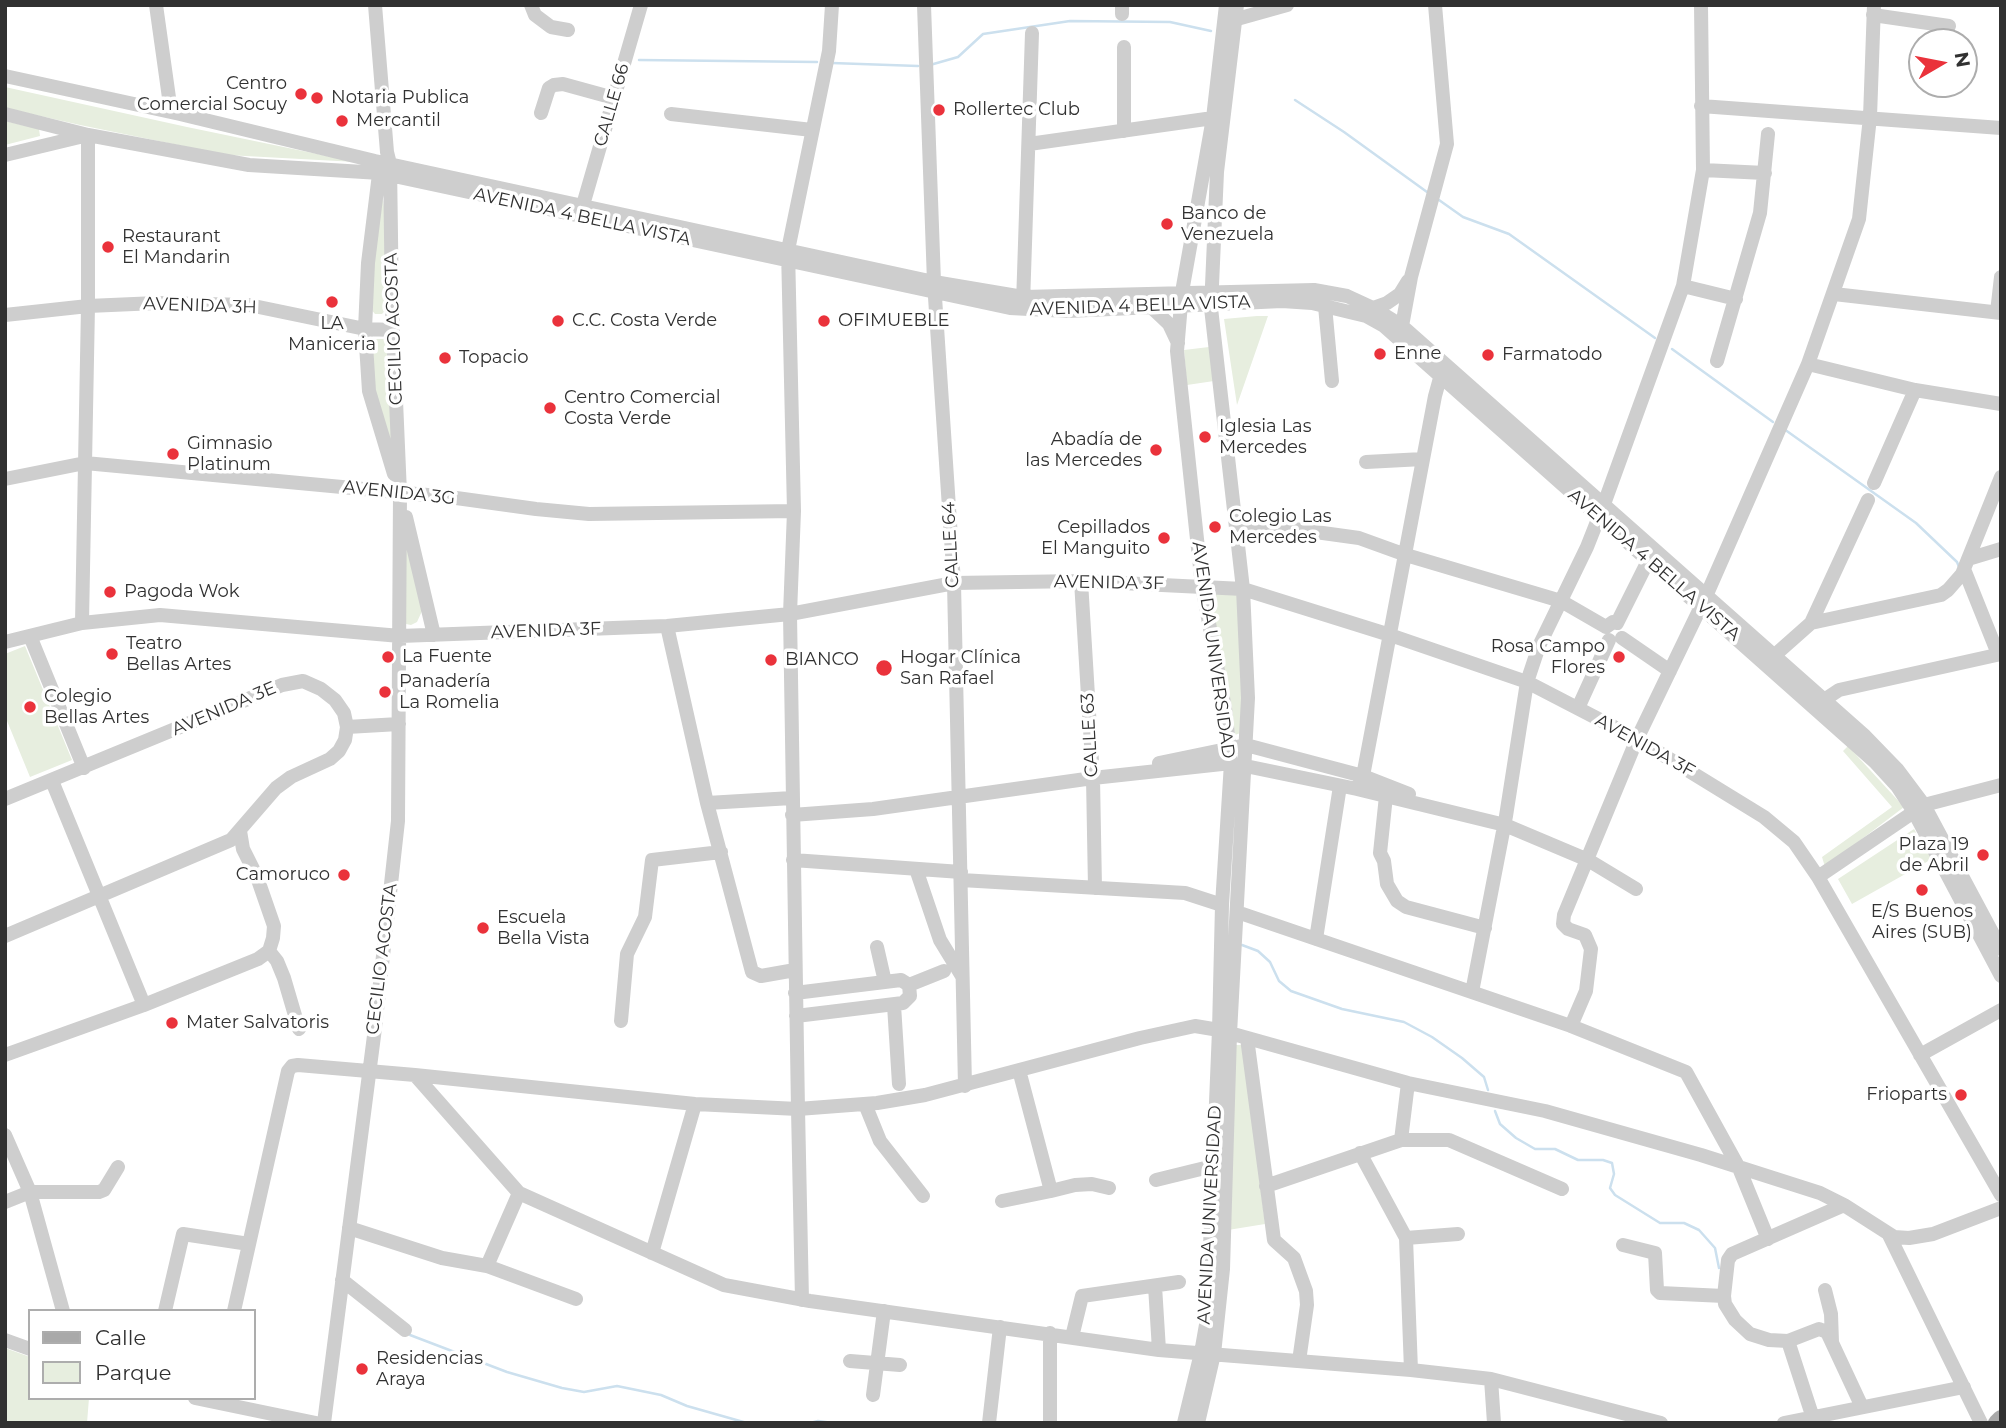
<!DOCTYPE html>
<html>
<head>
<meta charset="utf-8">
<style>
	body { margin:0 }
	#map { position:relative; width:2006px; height:1428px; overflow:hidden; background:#fff; font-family:Montserrat,sans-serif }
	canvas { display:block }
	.frame { position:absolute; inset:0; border:7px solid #313131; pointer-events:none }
	.legend { position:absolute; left:28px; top:1309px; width:228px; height:91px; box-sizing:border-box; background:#fff; border:2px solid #adadad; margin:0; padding:9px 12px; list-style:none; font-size:21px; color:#313131 }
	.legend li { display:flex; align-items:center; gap:14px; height:35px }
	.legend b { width:35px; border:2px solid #adadad }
	.north { position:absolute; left:1908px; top:28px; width:70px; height:70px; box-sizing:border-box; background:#fff; border:2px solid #adadad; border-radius:50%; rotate:80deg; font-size:19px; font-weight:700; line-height:28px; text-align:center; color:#313131 }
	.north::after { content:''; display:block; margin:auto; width:24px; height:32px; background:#ea323b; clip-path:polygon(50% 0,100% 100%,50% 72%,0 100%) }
</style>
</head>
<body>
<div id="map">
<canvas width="2006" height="1428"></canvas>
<div class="frame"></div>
<ul class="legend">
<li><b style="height:9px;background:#a9a9a9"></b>Calle</li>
<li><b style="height:19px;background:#e7eedf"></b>Parque</li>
</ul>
<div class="north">N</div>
</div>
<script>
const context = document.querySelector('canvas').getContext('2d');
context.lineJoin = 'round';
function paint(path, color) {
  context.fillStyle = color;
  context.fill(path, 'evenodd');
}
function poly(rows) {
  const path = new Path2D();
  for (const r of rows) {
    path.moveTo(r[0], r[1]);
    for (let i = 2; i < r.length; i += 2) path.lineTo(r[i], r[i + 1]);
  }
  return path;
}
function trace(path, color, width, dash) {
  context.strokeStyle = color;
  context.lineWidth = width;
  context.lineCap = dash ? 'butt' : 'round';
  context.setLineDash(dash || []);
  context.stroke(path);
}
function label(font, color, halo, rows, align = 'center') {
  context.font = font + ' Montserrat,sans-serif';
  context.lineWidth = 7;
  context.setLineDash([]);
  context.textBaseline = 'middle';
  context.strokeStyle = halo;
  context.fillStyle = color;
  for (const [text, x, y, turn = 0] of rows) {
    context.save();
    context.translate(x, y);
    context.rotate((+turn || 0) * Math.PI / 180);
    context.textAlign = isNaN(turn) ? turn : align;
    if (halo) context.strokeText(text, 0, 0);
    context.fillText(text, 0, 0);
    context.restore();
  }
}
paint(poly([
	[5,87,187,127,356,162,227,155,80,125,5,108],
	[5,121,39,129,40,136,5,145],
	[382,193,386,222,389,306,382,314,375,314,369,307],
	[1257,316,1268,316,1237,405,1224,319],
	[370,339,388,339,392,453,373,390],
	[1209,347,1214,381,1187,385,1184,350],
	[403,527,422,611,417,622,411,625,406,624],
	[1202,586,1243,589,1243,732,1235,735],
	[25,646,72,760,30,777,5,716,5,654],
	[1848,746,1904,807,1825,867,1822,857,1892,807,1843,751],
	[1914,829,1932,859,1852,904,1838,879],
	[1235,1045,1243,1045,1265,1224,1228,1230],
	[5,1348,30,1357,30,1398,89,1398,87,1423,5,1423]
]), '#e7eedf');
trace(poly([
	[639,60,817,62],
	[832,63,918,66],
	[930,65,958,57,983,34,1070,21,1170,22,1211,31],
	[1295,100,1344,132,1427,192],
	[1439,200,1463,217,1509,234,1655,338],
	[1672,349,1773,422],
	[1784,429,1916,523,1957,562,1959,567],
	[1242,945,1258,951,1270,962,1279,981,1291,991,1342,1009,1404,1022,1432,1037,1462,1058,1484,1077,1488,1090],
	[1495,1111,1500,1124,1516,1138,1535,1149,1555,1149,1578,1160,1603,1160,1612,1163,1614,1174,1610,1188,1615,1195,1660,1223,1684,1223,1699,1230,1715,1248,1719,1268],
	[410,1335,507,1372,562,1388,584,1392,617,1386,661,1395,687,1406,747,1423],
	[810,1423,818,1421,833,1423]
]), '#cce0ee', 2.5);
trace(poly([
	[156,5,171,112],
	[531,5,535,15,551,27,568,30],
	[832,5,829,51,788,250,794,511,790,614,798,1109,877,1103,925,1095,1140,1038,1195,1026,1219,1030,1408,1083,1545,1111,1701,1155,1820,1193,1844,1205,1894,1237,1909,1238,1933,1234,2001,1208],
	[924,5,934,282,954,583,965,1086],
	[1122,14,1122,5],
	[1873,15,1949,26],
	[1237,19,1287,5],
	[1124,47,1124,131],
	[5,76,180,114,375,161,934,282,1023,297,1314,290,1347,296,1373,308,1402,326,1865,736,1897,769,1924,805,2001,949],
	[1701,106,2001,128],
	[541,113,549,88,554,85,563,84,614,98],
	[5,114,88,135,249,165,380,173,1010,308,1068,311,1282,301,1312,303,1366,316,1384,326,1875,762,1897,786,1914,812,2001,976],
	[671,114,812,130],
	[1029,144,1213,118],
	[5,155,88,135,88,306,82,623],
	[380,166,368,263,365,329,369,391,394,474],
	[1703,170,1765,173],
	[583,205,641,5],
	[1683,286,1736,299],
	[1834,294,2001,313],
	[1023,304,1032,33],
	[1150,306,1169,324,1178,343],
	[1325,306,1332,381],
	[1373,308,1387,303,1400,294,1408,281],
	[1997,312,2001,277],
	[5,315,88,306,157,303,249,305,365,329,393,330],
	[1402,326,1411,277,1447,144,1435,5],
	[1717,361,1760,213,1768,134],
	[1808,364,1915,390,2001,404],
	[1366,462,1423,459],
	[5,479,85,463,449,497,536,509,589,514,794,511],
	[1874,483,1915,390],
	[406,517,434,635],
	[1236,521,1359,538,1406,555,1561,601,1606,627],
	[1968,559,2001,549],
	[1964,569,1998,654],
	[1081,581,1093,778,1095,888],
	[1811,623,1941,595,1948,590,1962,574,2001,477],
	[667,626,707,803,752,972,761,976,795,970],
	[1606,627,1613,622,1617,623,1651,555],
	[30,636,84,768],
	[1622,638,1670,671],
	[5,642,82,623,160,615,400,636,667,626,790,614,954,583,1081,581,1243,589,1390,635,1527,682,1637,739,1764,817,1794,842,1818,877,2001,1195],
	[1767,662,1811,623,1868,500],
	[1818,704,1839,690,2001,654],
	[1578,708,1609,640],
	[347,727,399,724],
	[1159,763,1246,745,1363,776,1409,794],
	[52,781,144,1005],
	[1357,789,1363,776,1435,396,1440,378,1444,374],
	[1386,796,1380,853,1384,861,1387,884,1397,901,1406,907,1485,928],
	[5,799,282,685,303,681,321,689,335,700,344,713,347,727,345,740,339,751,330,759,291,777,276,788,231,840,5,936],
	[707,803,792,798],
	[792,815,873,809,1093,778,1231,763,1357,789,1505,825,1588,860,1636,889],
	[793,860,961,872],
	[916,869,940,940,962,976],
	[1818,877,1924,805,2001,785],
	[961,880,1185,893,1222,905],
	[1237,912,1571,1026,1686,1072,1739,1168,1768,1239],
	[1316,939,1340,786],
	[877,947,885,982],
	[269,951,277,961,284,978,299,1029],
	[909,985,944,971],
	[1472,992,1506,816,1527,682,1539,646,1587,547,1604,504,1683,286,1703,170,1701,5],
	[795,993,901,980,909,985,910,996,903,1003,796,1016],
	[894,1005,899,1084],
	[621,1021,627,954,645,917,652,860,721,852],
	[1571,1026,1586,991,1591,949,1585,935,1568,929,1563,924,1564,915,1637,739,1707,594,1808,364,1859,219,1870,117,1874,5],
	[1247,1038,1274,1240,1294,1258,1306,1291,1307,1305,1299,1361],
	[5,1055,144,1005,258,959,269,951,273,938,274,926,257,877,243,849,240,831],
	[1920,1055,2001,1010],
	[1019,1070,1051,1191,1075,1185,1092,1184,1109,1188],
	[415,1075,519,1193,724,1285,810,1301,1159,1350,1411,1370,1491,1379,1661,1423],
	[865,1104,880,1141,923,1196],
	[5,1135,30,1192,63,1311],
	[1401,1140,1408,1083],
	[1360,1153,1406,1238,1411,1370],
	[1156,1180,1213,1166],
	[1266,1186,1401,1140,1449,1140,1562,1189],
	[1002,1201,1051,1191],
	[5,1202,30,1192,99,1192,104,1190,118,1167],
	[349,1228,442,1258,487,1266,576,1299],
	[1888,1233,1981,1423],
	[1406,1238,1458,1234],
	[1623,1245,1655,1253,1657,1290,1660,1293,1724,1296,1728,1260,1732,1254,1844,1205],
	[652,1253,695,1104],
	[487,1266,519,1193],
	[342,1280,405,1330],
	[1155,1286,1159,1350],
	[1825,1290,1831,1314,1832,1342],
	[1724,1296,1725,1304,1735,1320,1750,1334,1769,1340,1788,1341],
	[165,1311,183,1234,249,1244],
	[234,1311,288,1071,292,1066,298,1065,415,1075,695,1104,798,1109,802,1300],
	[1072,1337,1082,1296,1179,1282],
	[5,1340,30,1349],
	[850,1361,900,1365],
	[1491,1379,1494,1423],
	[873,1395,884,1311],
	[195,1398,316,1423],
	[1813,1418,1788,1341,1819,1329,1827,1332,1862,1407],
	[324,1423,375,1028,398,821,400,493,392,308,390,164,387,152,375,5],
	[989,1423,1000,1327],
	[1050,1423,1050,1333],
	[1184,1423,1201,1353,1207,1319,1219,1030,1222,905,1231,763,1225,708,1202,586,1177,351,1182,292,1213,118,1226,5],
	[1198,1423,1214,1354,1223,1269,1230,1034,1248,698,1243,589,1211,308,1217,172,1237,5],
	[1784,1423,1964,1387]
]), '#cecece', 14);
trace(poly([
	[1997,1423,2001,1419]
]), '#a9a9a9', 18);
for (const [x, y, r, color] of [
	[301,94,7,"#ea323b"],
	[317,98,7,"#ea323b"],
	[939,110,7,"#ea323b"],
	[342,121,7,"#ea323b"],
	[1167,224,7,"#ea323b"],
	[108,247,7,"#ea323b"],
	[332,302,7,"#ea323b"],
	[558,321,7,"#ea323b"],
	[824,321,7,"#ea323b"],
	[1380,354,7,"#ea323b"],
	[1488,355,7,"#ea323b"],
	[445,358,7,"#ea323b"],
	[550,408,7,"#ea323b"],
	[1205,437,7,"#ea323b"],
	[1156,450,7,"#ea323b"],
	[173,454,7,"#ea323b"],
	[1215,527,7,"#ea323b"],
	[1164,538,7,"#ea323b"],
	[110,592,7,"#ea323b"],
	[112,654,7,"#ea323b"],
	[388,657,7,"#ea323b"],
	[1619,657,7,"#ea323b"],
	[771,660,7,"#ea323b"],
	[884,668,9,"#ea323b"],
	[385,692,7,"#ea323b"],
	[30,707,7,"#ea323b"],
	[1983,855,7,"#ea323b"],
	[344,875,7,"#ea323b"],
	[1922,890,7,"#ea323b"],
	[483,928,7,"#ea323b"],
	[172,1023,7,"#ea323b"],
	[1961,1095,7,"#ea323b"],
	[362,1369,7,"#ea323b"]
]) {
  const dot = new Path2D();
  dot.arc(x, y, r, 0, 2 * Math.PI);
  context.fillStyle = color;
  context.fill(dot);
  trace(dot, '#fff', 2.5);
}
label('18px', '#313131', '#fff', [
	["Centro",287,84,"right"],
	["Comercial Socuy",287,105,"right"],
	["Notaria Publica",331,98],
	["Rollertec Club",953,110],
	["Mercantil",356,121],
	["Banco de",1181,214],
	["Venezuela",1181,235],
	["Restaurant",122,237],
	["El Mandarin",122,258],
	["C.C. Costa Verde",572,321],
	["OFIMUEBLE",838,321],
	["LA",332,324,"center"],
	["Maniceria",332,345,"center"],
	["Enne",1394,354],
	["Farmatodo",1502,355],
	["Topacio",459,358],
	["Centro Comercial",564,398],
	["Costa Verde",564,419],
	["Iglesia Las",1219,427],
	["Mercedes",1219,448],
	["Abadía de",1142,440,"right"],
	["las Mercedes",1142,461,"right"],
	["Gimnasio",187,444],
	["Platinum",187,465],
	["Colegio Las",1229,517],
	["Mercedes",1229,538],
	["Cepillados",1150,528,"right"],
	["El Manguito",1150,549,"right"],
	["Pagoda Wok",124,592],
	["Teatro",126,644],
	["Bellas Artes",126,665],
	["Rosa Campo",1605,647,"right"],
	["Flores",1605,668,"right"],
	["La Fuente",402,657],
	["Hogar Clínica",900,658],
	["San Rafael",900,679],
	["BIANCO",785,660],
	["Panadería",399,682],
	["La Romelia",399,703],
	["Colegio",44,697],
	["Bellas Artes",44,718],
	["Plaza 19",1969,845,"right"],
	["de Abril",1969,866,"right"],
	["Camoruco",330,875,"right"],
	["E/S Buenos",1922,912,"center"],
	["Aires (SUB)",1922,933,"center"],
	["Escuela",497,918],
	["Bella Vista",497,939],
	["Mater Salvatoris",186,1023],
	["Frioparts",1947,1095,"right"],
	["Residencias",376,1359],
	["Araya",376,1380]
], 'left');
label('18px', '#313131', '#fff', [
	["CALLE 66",612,105,-74],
	["AVENIDA 4 BELLA VISTA",582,217,12],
	["AVENIDA 3H",200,306,2],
	["AVENIDA 4 BELLA VISTA",1140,306,-2],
	["CECILIO ACOSTA",394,329,-92],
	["AVENIDA 3G",399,493,6],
	["CALLE 64",951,545,-93],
	["AVENIDA 4 BELLA VISTA",1654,565,41],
	["AVENIDA 3F",1109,583,1],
	["AVENIDA 3F",546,631,-2],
	["AVENIDA UNIVERSIDAD",1213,650,82],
	["AVENIDA 3E",224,709,-23],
	["CALLE 63",1090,735,-93],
	["AVENIDA 3F",1645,746,29],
	["CECILIO ACOSTA",382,959,-83],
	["AVENIDA UNIVERSIDAD",1210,1215,-87]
]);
</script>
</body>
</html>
